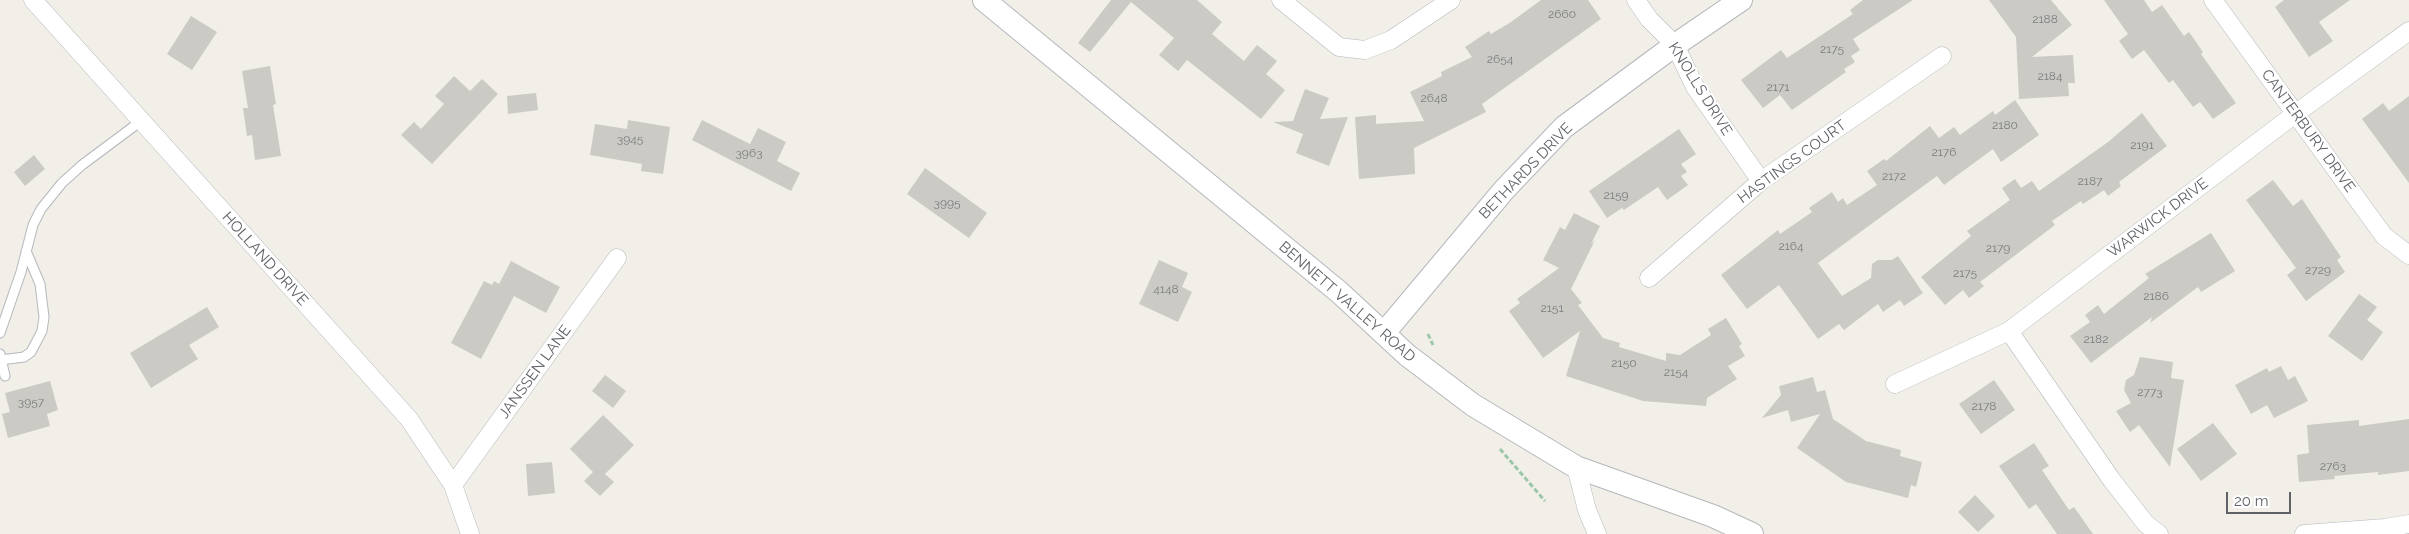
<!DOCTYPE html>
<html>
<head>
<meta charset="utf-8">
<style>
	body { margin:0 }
	#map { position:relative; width:2409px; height:534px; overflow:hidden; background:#f1efe8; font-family:Raleway,sans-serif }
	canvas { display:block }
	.scale { position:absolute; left:2226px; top:492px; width:65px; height:22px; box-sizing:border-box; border:2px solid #5f6368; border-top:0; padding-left:6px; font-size:15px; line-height:18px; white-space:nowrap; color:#5f6368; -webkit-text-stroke:4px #fff; paint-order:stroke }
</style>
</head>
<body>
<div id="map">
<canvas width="2409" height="534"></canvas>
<div class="scale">20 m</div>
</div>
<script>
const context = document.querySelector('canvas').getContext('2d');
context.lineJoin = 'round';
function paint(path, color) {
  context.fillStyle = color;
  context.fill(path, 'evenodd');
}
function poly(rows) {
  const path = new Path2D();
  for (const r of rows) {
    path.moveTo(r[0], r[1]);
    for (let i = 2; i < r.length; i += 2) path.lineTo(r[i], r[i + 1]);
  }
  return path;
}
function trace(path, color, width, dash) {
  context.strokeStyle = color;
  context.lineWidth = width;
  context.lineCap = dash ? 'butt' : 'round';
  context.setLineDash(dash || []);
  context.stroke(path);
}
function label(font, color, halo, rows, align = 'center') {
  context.font = font + ' Raleway,sans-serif';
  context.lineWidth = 4;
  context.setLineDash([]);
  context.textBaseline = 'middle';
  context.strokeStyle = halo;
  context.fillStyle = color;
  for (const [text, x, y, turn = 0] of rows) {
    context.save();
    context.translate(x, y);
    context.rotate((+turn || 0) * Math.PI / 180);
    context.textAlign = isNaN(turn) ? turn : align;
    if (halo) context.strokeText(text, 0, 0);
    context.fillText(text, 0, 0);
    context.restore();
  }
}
paint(poly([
	[1111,0,1197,0,1222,22,1212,34,1244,61,1257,45,1277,61,1266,74,1285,90,1261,119,1187,60,1178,71,1159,55,1174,38,1131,2,1090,52,1078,43],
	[1541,0,1588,0,1601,19,1482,104,1486,112,1414,148,1415,174,1359,179,1355,117,1376,115,1376,124,1424,121,1410,92,1442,76,1441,72,1472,57,1465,47,1489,31,1491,34,1511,22],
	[1863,0,1913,0,1853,39,1860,50,1851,56,1855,62,1844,69,1846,72,1792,110,1780,95,1763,108,1741,80,1781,50,1787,58,1853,14,1850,10],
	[1989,0,2051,0,2072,25,2032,57,2073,55,2075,83,2068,83,2069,96,2019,99,2016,37],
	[2104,0,2144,0,2152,12,2162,5,2184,36,2189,32,2203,52,2201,54,2236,103,2213,119,2200,102,2193,107,2173,80,2169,83,2144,50,2132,59,2119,41,2128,34],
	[2284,0,2350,0,2319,22,2333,41,2309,57,2275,7],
	[191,16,217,32,192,70,167,54],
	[270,66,276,104,273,105,281,156,255,160,252,135,247,136,243,108,248,108,242,71],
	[454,76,470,91,482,79,498,94,432,164,401,135,414,122,421,129,444,104,435,96],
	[1305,89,1329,98,1320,119,1348,117,1329,166,1296,153,1303,134,1273,122,1293,121],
	[536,93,538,110,508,114,507,96],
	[2409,96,2409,183,2362,119,2383,103,2389,111],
	[2015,100,2039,135,2001,162,1993,149,1944,185,1937,176,1818,263,1842,296,1871,278,1872,264,1878,260,1892,260,1898,256,1923,293,1904,306,1900,300,1883,312,1878,304,1844,330,1839,324,1818,339,1779,285,1747,309,1721,275,1778,230,1780,234,1812,212,1809,208,1832,192,1838,202,1843,198,1847,205,1877,185,1867,171,1884,159,1886,161,1930,126,1939,138,1954,127,1960,135,1993,111,1995,115],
	[2142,113,2167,146,2119,182,2121,186,2108,196,2104,190,2083,204,2081,201,2052,221,2055,225,1980,282,1984,286,1969,298,1963,290,1945,305,1921,277,1971,236,1967,231,2010,200,2002,188,2015,179,2021,188,2032,181,2039,191,2108,142],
	[628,120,670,127,663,174,641,171,642,164,590,155,595,124,627,129],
	[702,120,750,144,758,128,786,142,777,161,800,173,791,191,692,140],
	[1679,129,1696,154,1681,164,1687,172,1681,176,1688,185,1667,200,1658,187,1624,210,1622,208,1607,218,1589,191],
	[34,155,45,169,25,186,14,172],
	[925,168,987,213,969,238,907,194],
	[2273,180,2293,206,2302,199,2341,257,2337,260,2345,272,2306,301,2287,275,2296,268,2246,200],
	[1574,213,1600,226,1591,244,1595,240,1571,289,1582,303,1578,305,1603,338,1620,343,1619,347,1666,361,1666,353,1680,355,1711,335,1708,329,1726,318,1742,344,1739,346,1745,356,1728,366,1737,379,1707,398,1706,406,1643,401,1566,376,1580,331,1543,358,1509,311,1520,303,1517,299,1559,268,1543,260,1560,227,1565,230],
	[2211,233,2235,271,2201,292,2198,287,2150,323,2152,317,2091,363,2070,336,2090,322,2085,315,2098,305,2104,314,2149,278,2145,274],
	[1159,260,1188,273,1182,287,1192,292,1178,322,1139,304],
	[511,261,560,287,546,313,514,296,481,359,451,343,484,281,492,285,494,281,499,284],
	[2359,294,2377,307,2367,320,2383,332,2362,361,2328,336],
	[207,307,219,327,189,345,198,359,151,388,130,353],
	[2140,357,2173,362,2171,378,2184,380,2170,467,2139,425,2130,432,2116,411,2131,403,2124,390,2126,380,2134,375],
	[2281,366,2288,380,2295,376,2308,401,2274,418,2267,405,2251,414,2235,385,2267,368,2269,372],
	[605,375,626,391,613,408,592,391],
	[1813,377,1817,392,1825,390,1833,419,1866,441,1901,450,1900,456,1922,462,1916,487,1911,485,1908,498,1846,482,1797,448,1820,414,1791,422,1788,410,1762,418,1781,395,1779,386],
	[1994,380,2015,410,1981,434,1959,404],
	[50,381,58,410,47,414,50,426,8,438,2,414,10,412,5,393],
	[603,415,634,445,605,474,614,482,600,496,584,481,593,472,570,449],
	[2409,419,2409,471,2378,475,2378,472,2334,476,2335,479,2299,482,2297,455,2309,453,2307,425,2359,420,2359,426],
	[2213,423,2237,454,2201,481,2177,449],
	[2034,443,2049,466,2042,470,2069,510,2074,507,2093,534,2057,534,2036,504,2029,509,1999,466],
	[552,462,555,493,528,496,526,464],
	[1975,495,1995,516,1978,532,1958,512]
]), '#cccac5');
const service = poly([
	[0,333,21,272,33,225,41,209,62,183,82,165,141,121],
	[0,354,5,376],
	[1,360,24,357,31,352,42,331,44,317,40,284,26,251]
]);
const minor = poly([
	[33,0,409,419,453,485,470,534],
	[1281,0,1339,47,1365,50,1391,40,1451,0],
	[1636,0,1649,19,1675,45,1695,87,1761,181],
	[2213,0,2384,236,2409,255],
	[1649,278,1761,181,1942,56],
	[2009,331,2111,479,2146,524,2159,534],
	[1895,384,2009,331,2295,114,2409,31],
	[1576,467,1587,510,1597,534],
	[453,485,617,258],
	[2304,534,2385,528,2409,524]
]);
const tertiary = poly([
	[984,0,1339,292,1407,355,1473,405,1576,467,1713,516,1752,534],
	[1384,333,1504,190,1564,127,1675,45,1741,0]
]);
trace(service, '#b5b8bc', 11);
trace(minor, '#b5b8bc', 19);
trace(tertiary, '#b5b8bc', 24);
trace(poly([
	[1428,334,1433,345],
	[1500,449,1545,501]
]), '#9cc7a9', 3, [5, 2.5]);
trace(service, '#fff', 9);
trace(minor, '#fff', 18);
trace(tertiary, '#fff', 22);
label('12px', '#7a7d7f', null, [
	["2660",1562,14],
	["2188",2045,19],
	["2175",1832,49],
	["2654",1500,59],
	["2184",2050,76],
	["2171",1778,87],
	["2648",1434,98],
	["2180",2005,125],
	["3945",630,139],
	["2191",2142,145],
	["2176",1944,152],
	["3963",749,153],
	["2172",1894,176],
	["2187",2090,181],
	["2159",1616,195],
	["3995",947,203],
	["2164",1791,246],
	["2179",1998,248],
	["2729",2318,270],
	["2175",1965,273],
	["4148",1166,289],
	["2186",2156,296],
	["2151",1552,308],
	["2182",2096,339],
	["2150",1624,363],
	["2154",1676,372],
	["2773",2150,392],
	["3957",31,402],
	["2178",1984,406],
	["2763",2333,466]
]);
label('15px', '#5f6368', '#fff', [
	["KNOLLS DRIVE",1700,89,58],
	["CANTERBURY DRIVE",2308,131,54],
	["HASTINGS COURT",1792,162,-36],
	["BETHARDS DRIVE",1526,171,-46],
	["WARWICK DRIVE",2158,218,-37],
	["HOLLAND DRIVE",265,259,48],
	["BENNETT VALLEY ROAD",1347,302,41],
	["JANSSEN LANE",535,372,-54]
]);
</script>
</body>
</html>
